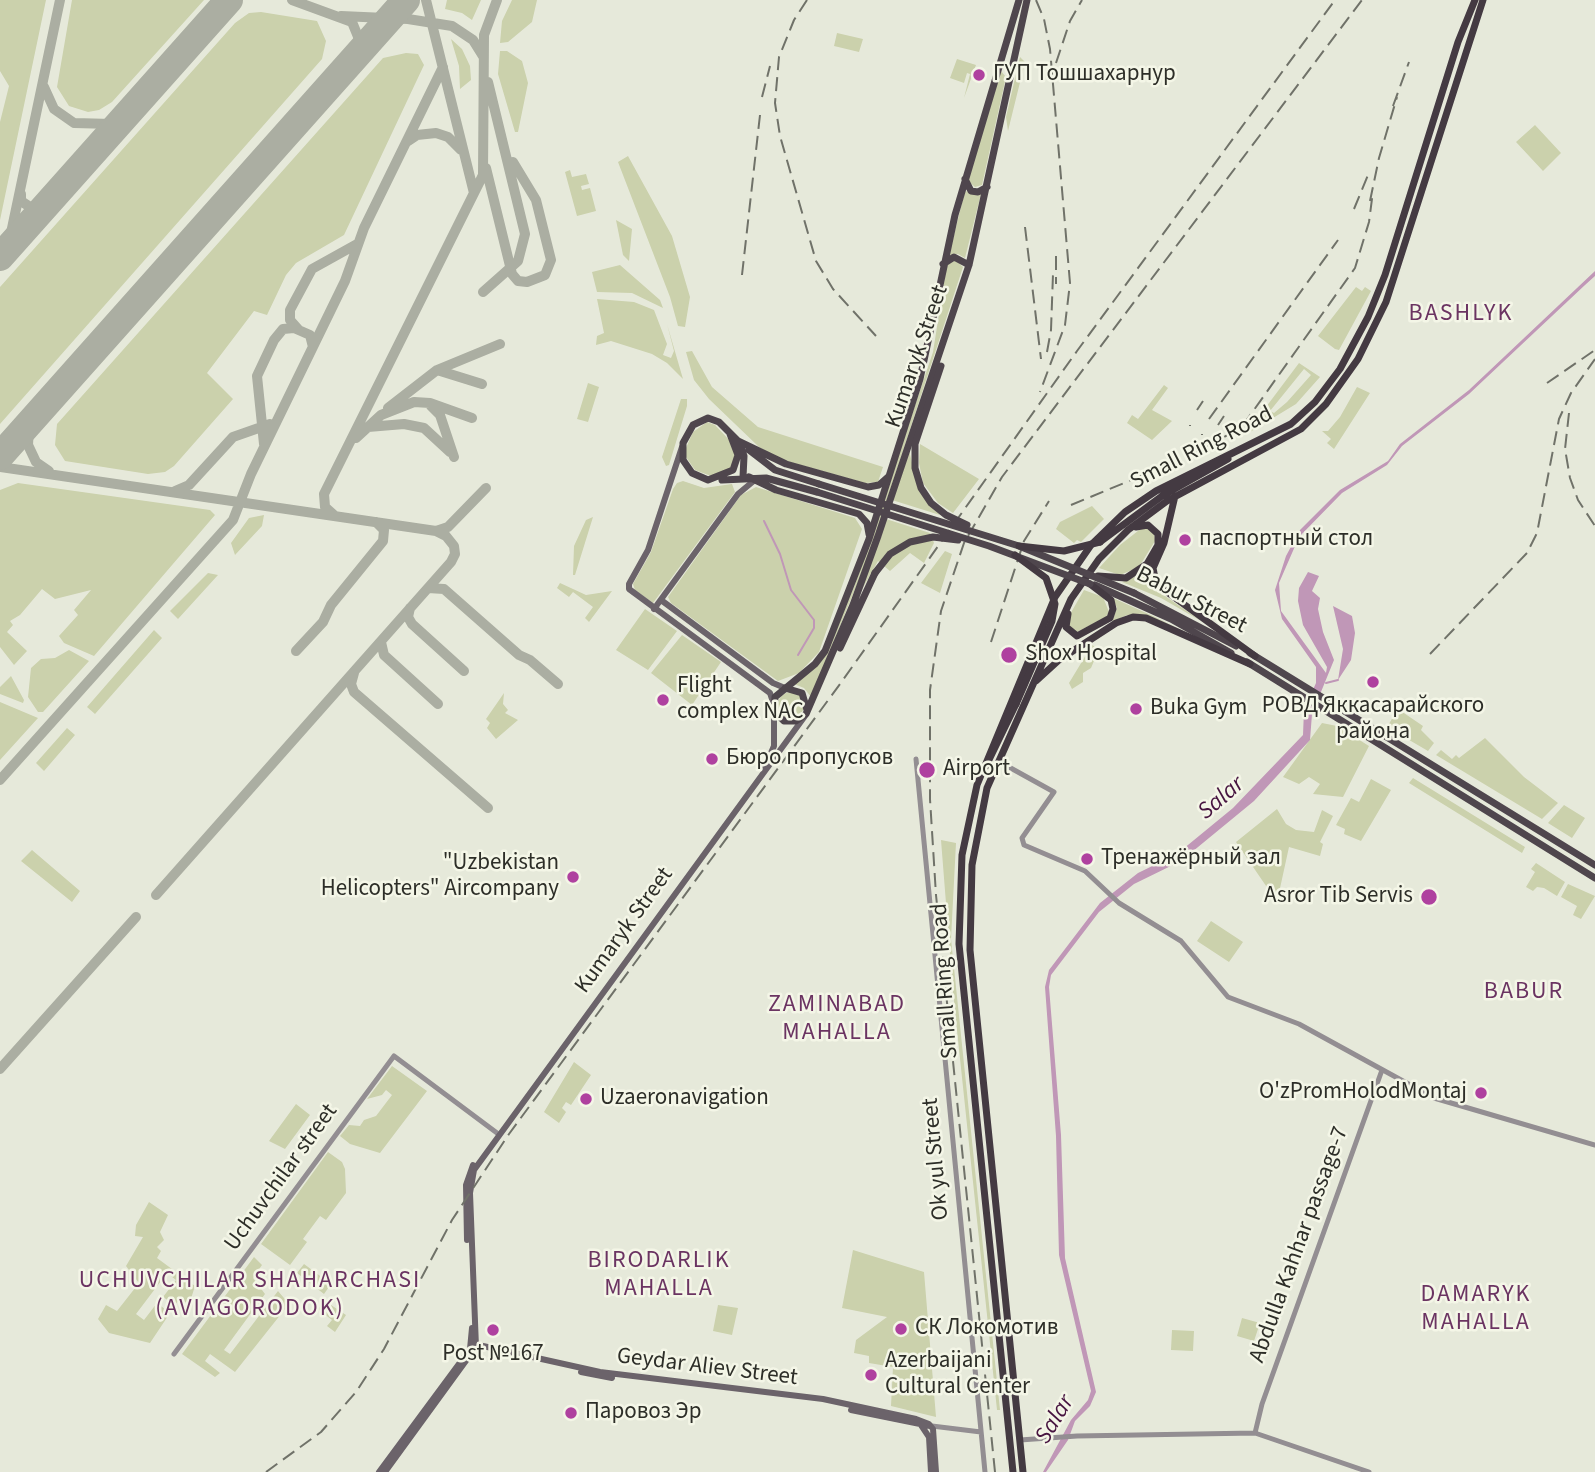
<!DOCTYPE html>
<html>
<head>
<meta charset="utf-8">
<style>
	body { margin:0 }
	canvas { display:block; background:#e6e9da }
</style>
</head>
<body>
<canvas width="1595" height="1472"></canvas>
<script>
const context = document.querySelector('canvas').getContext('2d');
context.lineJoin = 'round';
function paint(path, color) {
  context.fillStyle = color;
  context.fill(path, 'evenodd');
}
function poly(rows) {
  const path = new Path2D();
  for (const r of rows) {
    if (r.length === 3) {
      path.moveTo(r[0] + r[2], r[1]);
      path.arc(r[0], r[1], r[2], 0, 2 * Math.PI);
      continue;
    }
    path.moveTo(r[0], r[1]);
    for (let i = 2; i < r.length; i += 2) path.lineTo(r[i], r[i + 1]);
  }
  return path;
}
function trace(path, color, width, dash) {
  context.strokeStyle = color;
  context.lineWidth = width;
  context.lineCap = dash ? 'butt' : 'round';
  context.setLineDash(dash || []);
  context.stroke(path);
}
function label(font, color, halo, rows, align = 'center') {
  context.font = font + ' "Source Sans 3",sans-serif';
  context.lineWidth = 5;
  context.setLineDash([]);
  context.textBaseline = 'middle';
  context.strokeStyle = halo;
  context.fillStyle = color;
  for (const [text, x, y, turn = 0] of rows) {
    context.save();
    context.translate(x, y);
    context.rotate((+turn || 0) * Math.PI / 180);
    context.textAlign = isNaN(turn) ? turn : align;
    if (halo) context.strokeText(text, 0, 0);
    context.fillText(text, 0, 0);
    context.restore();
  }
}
paint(poly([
	[0,0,46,0,0,220,0,122,9,86,0,71],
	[72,0,204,0,112,102,99,110,88,112,69,106,57,87],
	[447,0,481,0,472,20,462,13,445,9],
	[512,0,537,0,532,22,508,42,500,43,502,21],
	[261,12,317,21,326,41,322,59,0,424,0,287,235,23,249,13],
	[837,33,863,39,859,52,834,46],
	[451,39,462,49,470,66,471,80,460,89,459,66],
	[500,51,507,51,522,61,528,83,518,132,515,132,498,74],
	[406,53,418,54,424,65,344,235,296,263,286,275,267,315,254,311,207,373,233,399,174,466,165,472,148,474,65,461,55,445,57,424,383,58],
	[1020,57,1025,62,1008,131,1006,117],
	[957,59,976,65,964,98,970,74,967,73,964,83,950,78],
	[1001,71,1006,77,982,185,975,187,968,181],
	[1535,125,1561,153,1543,171,1516,142],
	[628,156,672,236,690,297,685,327,678,326,670,297,618,162],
	[570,170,572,177,586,174,589,184,581,186,582,190,590,188,596,211,577,216,565,172],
	[965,191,981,194,965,258,958,254,949,255],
	[616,220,632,229,629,261,623,255],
	[956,260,963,267,869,555,811,697,804,688,794,684,827,652,854,587,933,352,947,264],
	[620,265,660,300,663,308,632,293,597,292,592,272],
	[1356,287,1362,291,1365,287,1371,291,1339,350,1335,349,1318,336],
	[597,299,634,302,654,310,667,344,663,355,671,358,674,351,667,324,683,379,667,363,652,354,611,341,596,345,597,336,604,333],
	[692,351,712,387,758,427,883,467,878,482,865,483,779,459,759,447,709,399,694,380,686,352],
	[1299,363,1320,377,1296,404,1245,435],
	[1304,369,1311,375,1287,402,1274,413,1270,411],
	[588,383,599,387,588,422,577,419],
	[1164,385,1168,388,1152,410,1172,421,1152,440,1127,423,1132,415,1138,419],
	[1357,387,1370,393,1334,449,1327,443,1331,439,1322,431,1328,431,1340,417],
	[681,399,687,399,687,406,669,465,666,466,662,457],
	[707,422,715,425,733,444,736,452,732,468,711,476,695,470,686,457,686,448,693,432],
	[920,444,979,479,953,513,938,503,923,483,919,463],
	[909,450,918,488,940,515,892,500],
	[683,481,704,488,732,484,735,492,653,603,635,590,633,584,651,552,673,489,677,483],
	[18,483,210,510,215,515,94,656,64,643,59,636,78,615,74,610,91,590,55,599,42,589,20,615,10,621,13,625,7,632,27,651,14,665,0,647,0,490],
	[756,487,855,518,862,529,819,652,799,673,778,681,671,603,668,597,741,495],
	[1092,506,1104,519,1081,542,1077,540,1074,543,1056,529,1060,522],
	[264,515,262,526,235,555,231,543,249,518],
	[593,517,575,575,573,575,574,546,586,520],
	[886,519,930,533,934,543,924,563,910,553,890,571,878,561,860,593],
	[1143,527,1154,531,1155,541,1139,567,1120,575,1099,568,1120,545],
	[945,551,952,554,940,593,921,583],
	[1155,557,1149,574,1155,589,1201,621,1161,598,1122,582,1142,574],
	[208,573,218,575,178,619,170,611],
	[560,583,586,595,612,591,589,622,585,618,593,607,573,592,569,597,557,588],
	[1084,590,1103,597,1109,612,1106,617,1077,632,1068,628,1069,616],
	[1113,598,1155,617,1193,636,1127,615,1112,622,1117,608],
	[645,609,677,631,648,670,616,650],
	[154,630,162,638,95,714,87,707],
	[682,635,721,662,692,705,651,673],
	[1092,645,1099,649,1091,668,1083,673,1083,682,1072,689,1069,683],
	[69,650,89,661,43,712,38,712,28,697,31,668,41,659,55,658],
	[11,676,24,700,23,703,0,694,0,687],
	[791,705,13],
	[504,693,503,704,508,710,505,713,518,720,496,739,487,728,490,723,486,719],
	[0,702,38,718,0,760],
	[1398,709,1423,726,1421,730,1434,743,1428,751,1387,727],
	[1322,723,1337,726,1369,746,1343,797,1313,794,1320,784,1309,777,1299,784,1283,777],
	[67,728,75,735,44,771,36,763],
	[1485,738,1524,777,1558,803,1542,819,1436,755,1441,750,1452,759,1456,755,1459,758],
	[1413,778,1525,847,1522,853,1409,783],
	[1371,779,1391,790,1361,841,1344,834,1345,829,1336,825,1351,798,1359,802],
	[1564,805,1585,818,1572,838,1548,823],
	[1277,809,1286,824,1296,830,1314,832,1322,810,1333,816,1320,842,1323,844,1320,856,1289,847,1277,902,1236,842],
	[941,840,956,843,951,939,1000,1410,997,1410,953,992],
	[32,850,80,891,72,902,21,861],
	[1536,863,1565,882,1557,896,1544,888,1537,887,1533,891,1526,887,1535,872,1531,869],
	[1568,884,1595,896,1581,919,1573,915,1577,906,1561,897],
	[1211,921,1243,942,1229,962,1197,941],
	[574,1062,591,1075,571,1105,566,1102,562,1108,566,1112,559,1123,544,1112],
	[392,1066,427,1091,380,1153,350,1144,340,1136,349,1125,360,1126,364,1120,376,1116,392,1095,386,1090,382,1095,367,1099],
	[296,1104,310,1115,285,1149,269,1141],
	[328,1152,342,1162,345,1169,346,1193,326,1220,320,1216,303,1239,307,1242,290,1265,261,1244],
	[149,1202,168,1215,160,1232,164,1240,157,1247,161,1251,157,1258,195,1286,189,1305,180,1298,175,1305,163,1297,176,1280,167,1273,136,1314,144,1320,157,1303,170,1313,150,1343,109,1333,98,1319,106,1305,117,1311,139,1283,126,1266,143,1237,135,1236,136,1225],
	[853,1250,924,1272,936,1417,891,1406,893,1367,869,1363,869,1356,854,1353,856,1340,887,1317,842,1308],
	[254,1257,262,1265,253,1278,265,1294,224,1350,230,1354,278,1291,289,1304,235,1372,210,1354,205,1361,220,1373,215,1377,182,1354],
	[304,1264,331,1284,324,1294,297,1273],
	[325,1301,346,1315,335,1332,327,1326,332,1320,318,1309],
	[718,1305,738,1308,732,1335,713,1331],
	[1242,1318,1260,1323,1254,1341,1237,1336],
	[1172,1330,1194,1331,1193,1351,1171,1350]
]), '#cbd1ac');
paint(poly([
	[1595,271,1595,276,1585,285,1469,394,1402,446,1387,465,1342,493,1299,537,1279,583,1281,611,1326,673,1327,667,1303,625,1298,601,1299,588,1308,572,1319,576,1312,591,1320,598,1318,609,1323,632,1334,660,1312,714,1310,740,1254,801,1181,861,1134,884,1099,912,1051,975,1049,987,1061,1135,1065,1258,1096,1392,1090,1406,1075,1421,1068,1440,1046,1472,1043,1472,1071,1420,1088,1400,1091,1391,1059,1255,1056,1136,1045,987,1049,970,1100,903,1138,873,1177,854,1233,808,1303,735,1304,710,1316,683,1316,667,1282,619,1275,590,1286,556,1300,530,1340,490,1388,461,1400,444,1469,390],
	[1333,606,1352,616,1355,633,1351,660,1338,680,1343,649]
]), '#c097b7');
trace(poly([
	[764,521,780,554,791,590,814,620,814,628,798,655],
	[1326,683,1338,680]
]), '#c097b7', 2);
trace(poly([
	[292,0,352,22,359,39,354,58],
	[426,0,474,193],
	[341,16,408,19,452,26,473,40,483,56],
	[378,31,397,20],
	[44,87,54,109,74,123,112,124,124,118],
	[408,141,417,135,436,133,448,137,461,150],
	[486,168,512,274,518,281,527,282,545,275,551,260,536,200,513,162],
	[21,194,21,201,30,207,40,207,49,202],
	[1,257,11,233,60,0],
	[483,292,518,261,525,234,488,82],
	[298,329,290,320,290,310,312,269,357,244],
	[437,370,482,384],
	[431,406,440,415,454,457],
	[388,408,437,370,500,344],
	[38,413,29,428,28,445,36,462,49,471],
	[368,427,404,424,424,428,450,452],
	[356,438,381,415,414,402,430,403,472,418],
	[264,444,257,376,274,340,283,329,294,328,310,335,313,347],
	[0,456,1,455],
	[0,467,436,531,446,536,454,546,455,554,451,562,156,895],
	[175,491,189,485,233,437,270,424],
	[335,516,325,507,324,494,483,175,484,35,497,0],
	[436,531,448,527,486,488],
	[428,588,444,589,519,655,530,660,558,684],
	[410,608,408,617,412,624,464,671],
	[381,642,384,655,438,704],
	[296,651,323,622,331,605,383,541,384,530,376,522],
	[354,673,351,684,354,692,488,808],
	[0,780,233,520,251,474,345,281,364,228,443,67],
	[0,1069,136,917]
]), '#abaea2', 10);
trace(poly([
	[0,257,229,0],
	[0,456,406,0]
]), '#abaea2', 28);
trace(poly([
	[916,759,985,1472],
	[998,761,1054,792,1022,838,1024,845,1085,871,1119,903,1181,941,1228,997,1299,1024,1434,1098,1595,1145],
	[174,1354,394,1056,497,1133],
	[932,1426,981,1432],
	[1255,1433,1262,1404,1382,1070],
	[1020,1440,1077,1436,1255,1433,1369,1472]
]), '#938e92', 5);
trace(poly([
	[682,447,648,550,629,584,629,589,770,693,773,702],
	[661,600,773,683,785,688],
	[654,609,738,494,756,479],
	[765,767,774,746,774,711],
	[467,1240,466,1185,473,1165],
	[474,1344,600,1372,823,1399,916,1419,929,1424,933,1429,936,1472],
	[581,1372,612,1378],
	[851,1410,930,1426],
	[921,1425,929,1437,931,1472],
	[379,1472,470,1349,472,1328],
	[385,1472,476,1347,470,1193,474,1170,805,716]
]), '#6b636a', 6);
trace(poly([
	[1019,0,955,215,920,379,869,539,825,651,815,664,775,697,774,711,784,721,796,721,806,714,853,605,878,536,969,265,1027,0],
	[965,179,971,191,978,192,987,187],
	[943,264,954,257,969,265],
	[730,434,738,455,733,470,708,480,692,473,683,460,683,443,693,425,708,418,719,422,738,441,786,464,868,487,879,485,888,477],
	[739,442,744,456,743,477],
	[749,450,775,470,819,484],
	[749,477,776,490,859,514,867,523,869,534],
	[722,480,766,478,817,492],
	[1095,585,1171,619,1231,653],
	[1134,593,1236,646],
	[840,648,875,573],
	[1250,653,1595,865],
	[1247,662,1595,878],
	[785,688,802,693,807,710]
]), '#4f464d', 7);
trace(poly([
	[1175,496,1164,543,1153,568,1156,584,1255,656],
	[1100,542,1162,496,1228,459],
	[1098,576,1126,578,1147,564,1158,545,1158,534,1148,525,1136,527],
	[1068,614,1066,627,1077,636,1110,618,1113,609,1111,600,1090,584],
	[1036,681,1059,660,1116,623,1133,617,1146,618,1250,664],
	[986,766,1016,704],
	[1013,1472,959,944,962,855,977,785,1055,597,1091,545,1125,512,1156,491,1291,424,1315,402,1340,369,1368,317,1385,275,1458,42,1475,0],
	[1023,1472,970,950,972,865,987,788,1071,599,1099,559,1128,530,1167,501,1301,429,1326,404,1358,359,1386,302,1483,0]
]), '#443a42', 7);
trace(poly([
	[807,0,794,20,779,57,775,103,780,136,816,261,833,289,876,336],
	[1036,0,1044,19,1050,49,1070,283,1065,325,1040,392],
	[1056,63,1070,21,1082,0],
	[762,97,770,66],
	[1393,106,1409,62],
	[1370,201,1379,158,1397,97],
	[1354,209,1368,175],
	[1025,227,1041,359],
	[1056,256,1056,284],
	[742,275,760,115],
	[1047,352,1051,330,1053,274],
	[1547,383,1595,350],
	[1197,410,1203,401],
	[1569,413,1565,449,1570,478,1578,500,1595,526],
	[1209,419,1338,240],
	[1218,425,1224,416],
	[1190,426,1190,425],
	[1202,435,1202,434],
	[1071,505,1194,454,1231,433,1246,421,1355,268,1369,222,1373,191],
	[991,642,1024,541,1049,501],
	[1430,654,1527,553,1537,533,1559,419,1571,393,1595,359],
	[266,1472,321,1432,356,1392,384,1349,452,1220,509,1134,840,684,1077,351,1335,0],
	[995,1472,936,895,930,799,930,690,941,611,964,543,1002,477,1362,0]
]), '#707269', 2, [14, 7]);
trace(poly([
	[941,366,915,444,915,468,921,488,931,503,946,515,967,525],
	[819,484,1019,546,1134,593],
	[817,492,989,546,1090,584],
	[875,573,890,554,910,542,933,537,958,540]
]), '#4f464d', 7);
trace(poly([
	[1019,546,1064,551,1100,542],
	[1015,555,1046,578,1055,604,1052,621,1016,704]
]), '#443a42', 7);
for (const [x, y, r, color] of [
	[979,75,7,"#af419f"],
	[1185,540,7,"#af419f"],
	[1009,655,9,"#af419f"],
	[1373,682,7,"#af419f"],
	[663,700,7,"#af419f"],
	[1136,709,7,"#af419f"],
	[712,759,7,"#af419f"],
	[927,770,9,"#af419f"],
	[1087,859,7,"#af419f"],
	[573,877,7,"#af419f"],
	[1429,897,9,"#af419f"],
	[1481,1093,7,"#af419f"],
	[586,1099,7,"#af419f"],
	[901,1329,7,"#af419f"],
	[493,1330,7,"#af419f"],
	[871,1375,7,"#af419f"],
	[571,1413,7,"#af419f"]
]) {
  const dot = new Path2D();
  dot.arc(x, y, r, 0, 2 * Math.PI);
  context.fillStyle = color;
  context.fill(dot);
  trace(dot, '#f4f6e7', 2.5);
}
label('23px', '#2d2e28', '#f4f6e7', [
	["ГУП Тошшахарнур",993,75],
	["паспортный стол",1199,540],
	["Shox Hospital",1025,655],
	["Flight",677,687],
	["complex NAC",677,713],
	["РОВД Яккасарайского",1373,707,"center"],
	["района",1373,733,"center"],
	["Buka Gym",1150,709],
	["Бюро пропусков",726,759],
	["Airport",943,770],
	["Тренажёрный зал",1101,859],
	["\"Uzbekistan",559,864,"right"],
	["Helicopters\" Aircompany",559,890,"right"],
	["Asror Tib Servis",1413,897,"right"],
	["O'zPromHolodMontaj",1467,1093,"right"],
	["Uzaeronavigation",600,1099],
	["СК Локомотив",915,1329],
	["Post №167",493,1355,"center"],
	["Azerbaijani",885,1362],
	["Cultural Center",885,1388],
	["Паровоз Эр",585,1413]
], 'left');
label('23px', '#2d2e28', '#f4f6e7', [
	["Kumaryk Street",918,357,-71],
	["Small Ring Road",1202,449,-27],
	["Babur Street",1191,601,27],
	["Kumaryk Street",625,931,-54],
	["Small Ring Road",946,981,-94],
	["Ok yul Street",937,1159,-95],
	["Uchuvchilar street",282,1178,-54],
	["Abdulla Kahhar passage-7",1300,1245,-70],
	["Geydar Aliev Street",707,1368,7]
]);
context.letterSpacing = '2px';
label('24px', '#6b3462', '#f4f6e7', [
	["BASHLYK",1461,315],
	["BABUR",1524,993],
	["ZAMINABAD",837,1006],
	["MAHALLA",837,1034],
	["BIRODARLIK",659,1262],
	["MAHALLA",659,1290],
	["UCHUVCHILAR SHAHARCHASI",250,1282],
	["(AVIAGORODOK)",250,1310],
	["DAMARYK",1476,1296],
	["MAHALLA",1476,1324]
]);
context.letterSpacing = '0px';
label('italic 24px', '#471540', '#f4f6e7', [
	["Salar",1222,799,-41],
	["Salar",1056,1420,-59]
]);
</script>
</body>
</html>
